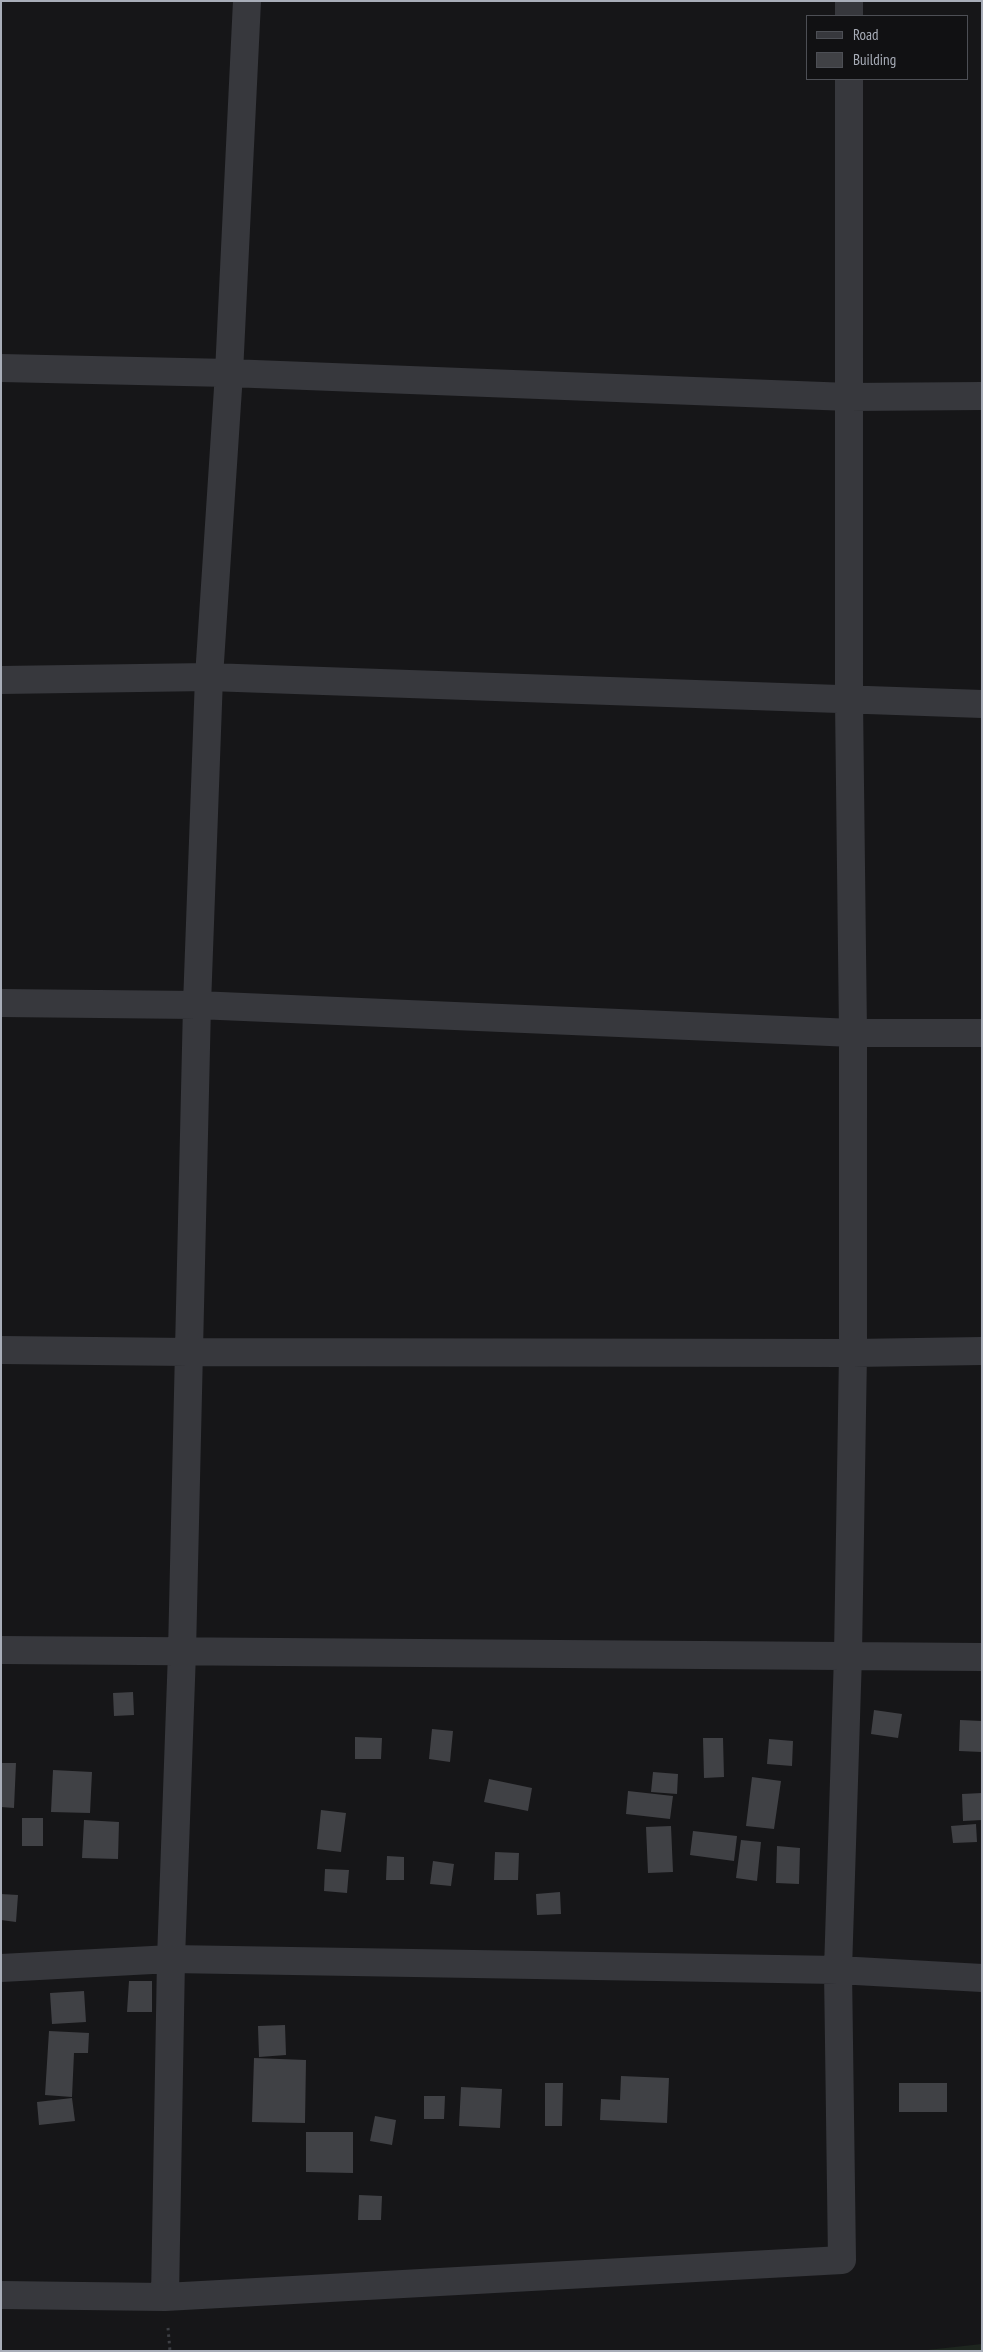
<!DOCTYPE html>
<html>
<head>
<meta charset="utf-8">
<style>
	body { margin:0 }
	#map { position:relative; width:983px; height:2352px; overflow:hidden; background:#161618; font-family:"PT Sans Narrow",sans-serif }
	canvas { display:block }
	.frame { position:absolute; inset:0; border:2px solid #a8adb8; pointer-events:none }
	.legend { position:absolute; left:806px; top:15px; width:162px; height:65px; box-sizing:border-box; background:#111113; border:1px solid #4d4f55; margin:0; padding:6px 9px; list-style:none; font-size:15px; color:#a8adb8 }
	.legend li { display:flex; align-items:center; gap:10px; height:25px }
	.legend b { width:25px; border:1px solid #4d4f55 }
</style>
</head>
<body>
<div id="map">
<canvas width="983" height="2352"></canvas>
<div class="frame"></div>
<ul class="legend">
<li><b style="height:6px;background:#37383d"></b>Road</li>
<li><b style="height:14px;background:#404145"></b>Building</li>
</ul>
</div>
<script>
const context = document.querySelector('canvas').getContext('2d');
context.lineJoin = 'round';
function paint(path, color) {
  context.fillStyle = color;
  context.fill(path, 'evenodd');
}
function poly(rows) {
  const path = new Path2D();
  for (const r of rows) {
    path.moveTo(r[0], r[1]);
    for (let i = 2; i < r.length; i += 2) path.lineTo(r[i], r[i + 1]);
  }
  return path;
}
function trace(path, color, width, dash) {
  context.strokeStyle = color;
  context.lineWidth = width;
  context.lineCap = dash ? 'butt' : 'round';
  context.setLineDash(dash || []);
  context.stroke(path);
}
paint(poly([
	[982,2344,982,2351,918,2351]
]), '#1e261f');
paint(poly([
	[133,1692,134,1715,114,1716,113,1693],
	[874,1710,902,1714,898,1738,871,1734],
	[960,1720,982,1721,982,1752,959,1751],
	[432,1729,453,1731,450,1762,429,1759],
	[355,1737,382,1738,381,1759,355,1759],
	[703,1738,723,1738,724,1777,704,1778],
	[769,1739,793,1741,792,1766,767,1764],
	[1,1763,16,1763,14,1808,1,1807],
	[53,1770,92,1772,90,1813,51,1812],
	[653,1772,678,1774,677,1794,651,1792],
	[752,1777,781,1781,774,1829,746,1826],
	[489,1779,532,1788,528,1811,484,1802],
	[628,1791,673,1796,670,1819,626,1814],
	[982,1793,982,1820,963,1821,962,1794],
	[321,1810,346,1813,341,1852,317,1849],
	[22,1818,43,1818,43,1846,22,1846],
	[84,1820,119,1822,118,1859,82,1858],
	[976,1824,977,1842,953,1843,951,1826],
	[671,1826,673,1872,648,1873,646,1827],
	[693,1831,737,1836,734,1861,690,1855],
	[741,1840,761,1842,757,1881,736,1878],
	[777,1846,800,1848,799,1884,776,1883],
	[495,1852,519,1853,518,1880,494,1880],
	[387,1856,404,1857,404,1880,386,1880],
	[433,1861,454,1864,451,1886,430,1884],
	[325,1869,349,1870,347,1893,324,1891],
	[560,1892,561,1914,537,1915,536,1894],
	[1,1894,18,1895,16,1922,1,1920],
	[129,1981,152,1981,152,2012,127,2012],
	[84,1991,86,2022,52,2024,50,1993],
	[285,2025,286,2055,259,2057,258,2026],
	[49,2031,89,2033,88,2053,74,2053,72,2097,45,2095],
	[254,2058,306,2060,305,2123,252,2122],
	[621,2076,669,2078,667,2123,600,2120,601,2099,620,2100],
	[545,2083,563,2083,562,2126,545,2126],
	[899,2083,947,2083,947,2112,899,2112],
	[461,2087,502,2089,500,2128,459,2126],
	[424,2096,445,2096,444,2119,424,2119],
	[72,2098,75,2121,39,2125,37,2102],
	[375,2116,396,2120,392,2145,370,2141],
	[306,2132,353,2132,353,2173,306,2172],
	[359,2195,382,2196,381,2220,358,2220]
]), '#404145');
trace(poly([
	[168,2328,170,2351]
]), '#3d3f44', 3, [2.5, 4]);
trace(poly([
	[849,1,849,16],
	[1,368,229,373,849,397,982,396],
	[1,680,209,677,982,704],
	[1,1003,197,1005,853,1033,982,1033],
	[1,1350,188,1352,853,1353,982,1351],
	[1,1650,982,1657],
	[1,1968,171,1959,838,1970,982,1978],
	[1,2295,165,2297,842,2260,838,1970,848,1655,853,1353,853,1033,849,701,849,79],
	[165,2297,171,1959,182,1652,197,1005,209,677,229,373,247,1]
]), '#37383d', 28);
</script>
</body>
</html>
